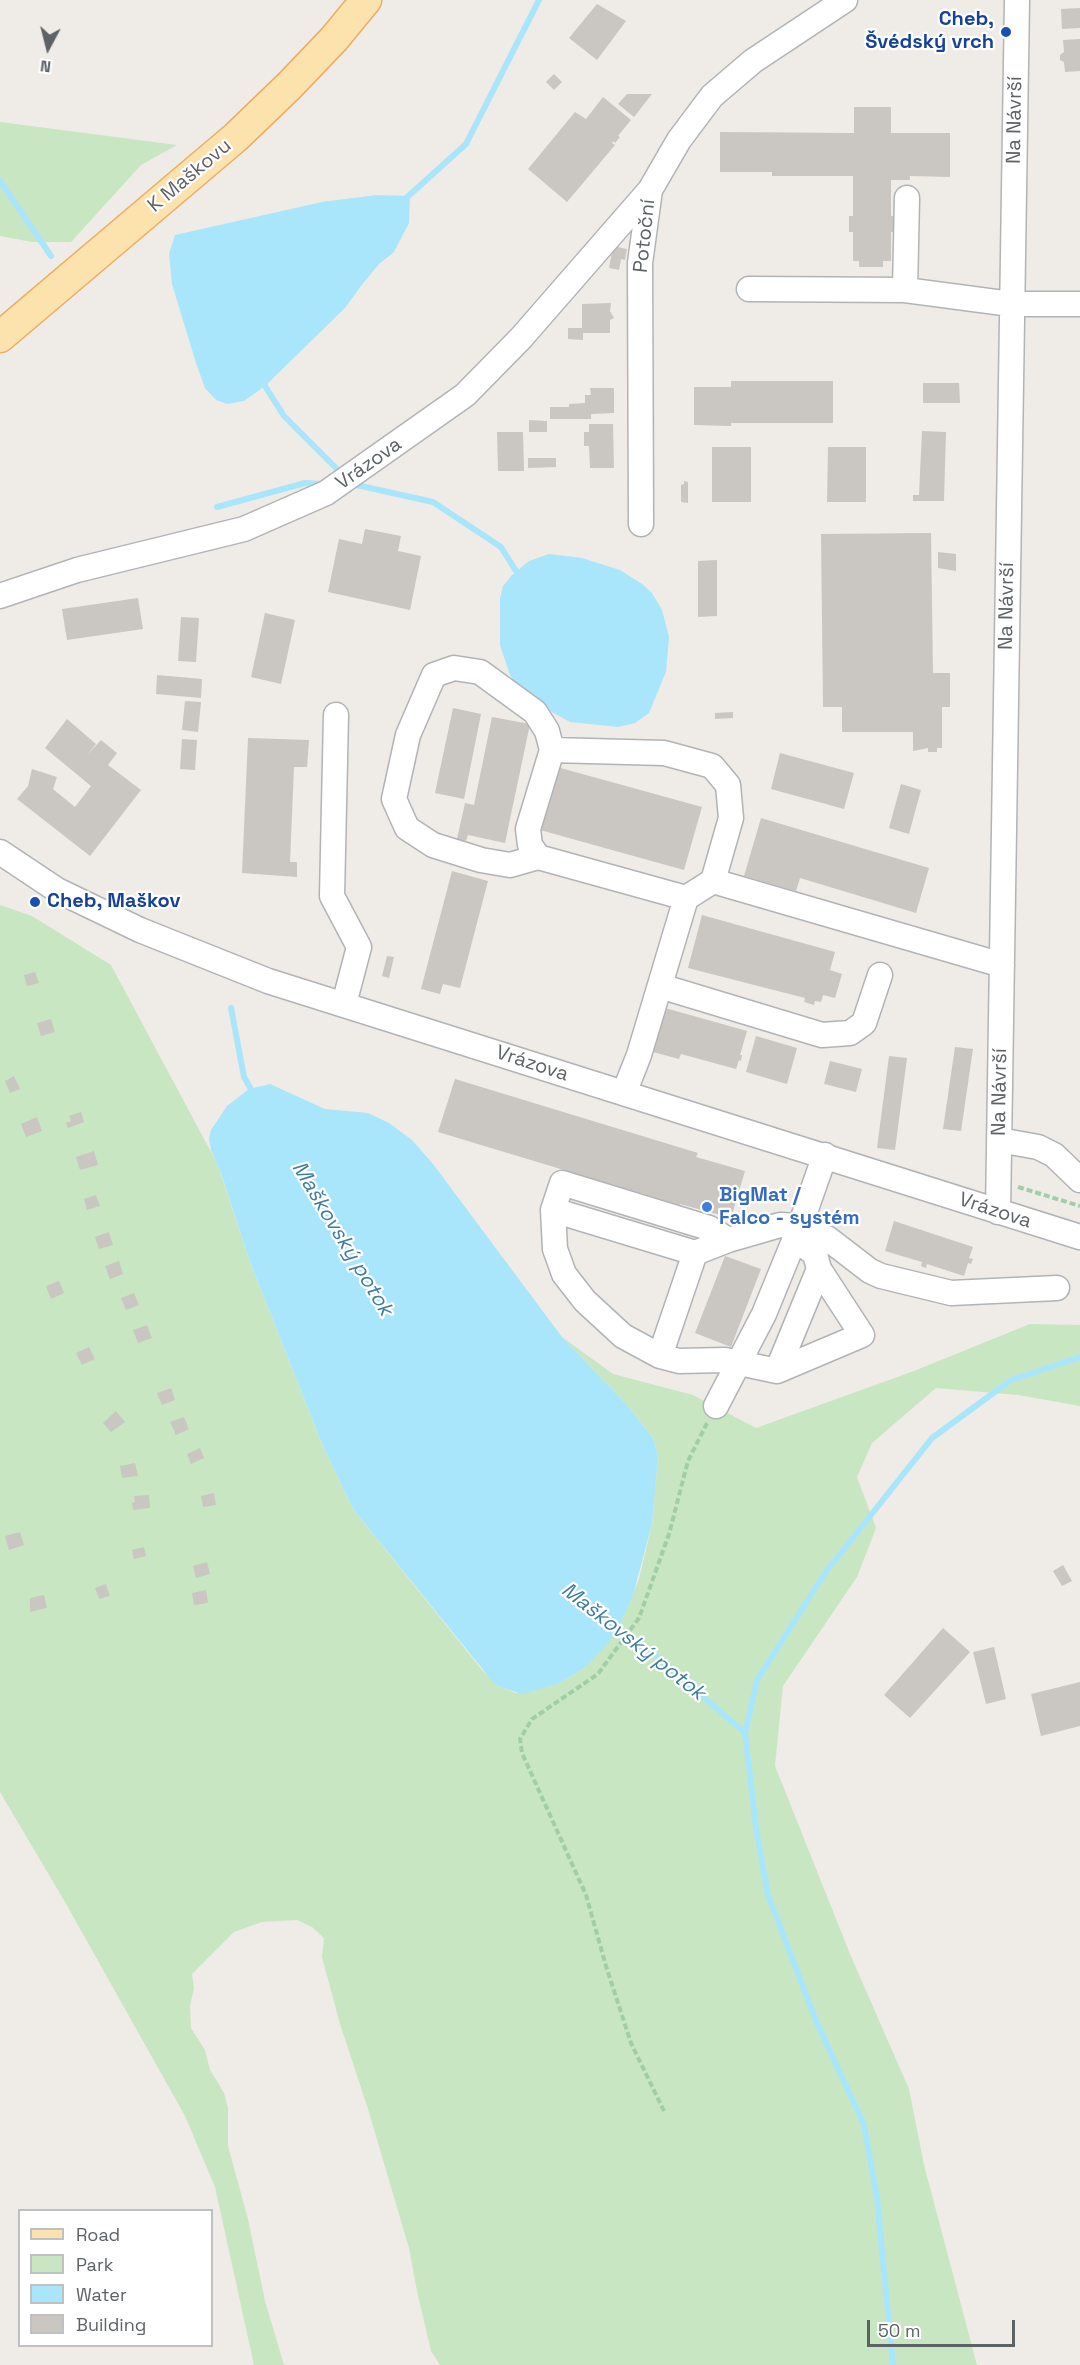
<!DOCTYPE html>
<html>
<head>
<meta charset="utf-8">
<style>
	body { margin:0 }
	#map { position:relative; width:1080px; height:2365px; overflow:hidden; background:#efebe6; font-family:"Space Grotesk",sans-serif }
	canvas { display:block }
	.legend { position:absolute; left:18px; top:2209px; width:195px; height:138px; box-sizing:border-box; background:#fff; border:2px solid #bec0c1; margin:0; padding:8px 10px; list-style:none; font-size:18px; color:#5d6265 }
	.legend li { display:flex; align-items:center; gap:12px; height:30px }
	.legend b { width:30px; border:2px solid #bec0c1 }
	.north { position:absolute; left:18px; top:18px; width:60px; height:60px; -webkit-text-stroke:4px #fff; paint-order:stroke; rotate:187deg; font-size:16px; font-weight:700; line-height:24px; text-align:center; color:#5d6265 }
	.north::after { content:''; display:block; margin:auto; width:21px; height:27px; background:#5d6265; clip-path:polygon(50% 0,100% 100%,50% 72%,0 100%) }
	.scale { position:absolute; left:867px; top:2320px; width:148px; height:27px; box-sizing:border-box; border:3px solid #5d6265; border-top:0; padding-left:8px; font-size:18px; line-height:21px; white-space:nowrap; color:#5d6265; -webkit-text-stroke:4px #fff; paint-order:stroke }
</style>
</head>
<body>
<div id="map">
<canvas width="1080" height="2365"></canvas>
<ul class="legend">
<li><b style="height:8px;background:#fce2ad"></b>Road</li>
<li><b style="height:16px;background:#c9e6c3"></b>Park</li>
<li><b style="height:16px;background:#a9e6fc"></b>Water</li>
<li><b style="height:16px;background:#cac6c2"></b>Building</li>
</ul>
<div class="north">N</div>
<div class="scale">50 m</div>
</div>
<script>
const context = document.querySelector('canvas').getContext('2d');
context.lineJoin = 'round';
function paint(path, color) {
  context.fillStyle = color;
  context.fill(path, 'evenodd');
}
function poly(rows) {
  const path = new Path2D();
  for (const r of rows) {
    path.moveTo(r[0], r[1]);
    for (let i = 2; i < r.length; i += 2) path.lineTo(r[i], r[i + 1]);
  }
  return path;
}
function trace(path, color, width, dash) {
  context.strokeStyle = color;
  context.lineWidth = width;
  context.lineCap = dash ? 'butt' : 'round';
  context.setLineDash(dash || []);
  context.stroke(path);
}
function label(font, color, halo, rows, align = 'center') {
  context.font = font + ' "Space Grotesk",sans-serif';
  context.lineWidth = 4.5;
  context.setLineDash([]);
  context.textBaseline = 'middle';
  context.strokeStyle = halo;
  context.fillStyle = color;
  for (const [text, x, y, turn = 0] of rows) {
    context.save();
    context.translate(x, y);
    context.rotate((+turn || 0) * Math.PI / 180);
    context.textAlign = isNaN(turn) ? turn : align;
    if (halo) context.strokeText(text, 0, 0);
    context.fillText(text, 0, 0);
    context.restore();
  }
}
paint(poly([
	[0,122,177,145,141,165,71,242,32,242,0,236],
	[0,905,32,916,111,965,218,1165,250,1262,323,1446,353,1509,482,1670,500,1687,516,1693,560,1683,584,1668,620,1625,639,1579,652,1524,658,1456,653,1438,627,1405,562,1337,613,1374,693,1395,756,1428,914,1371,1030,1324,1080,1325,1080,1406,1018,1395,936,1388,872,1443,857,1477,876,1528,857,1577,783,1686,775,1766,850,1954,909,2089,924,2165,977,2365,440,2365,431,2351,417,2291,409,2248,368,2109,340,2024,322,1957,324,1938,312,1927,297,1920,262,1922,234,1932,192,1974,194,1988,190,2006,191,2028,205,2050,210,2070,224,2093,228,2108,228,2146,248,2219,265,2301,284,2365,254,2365,215,2187,185,2116,65,1902,0,1792]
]), '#c9e6c3');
paint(poly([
	[377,195,410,196,409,223,394,252,379,264,361,286,345,308,265,386,244,401,227,404,216,400,205,388,196,363,172,284,169,254,175,235,322,202],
	[549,554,582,558,620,570,642,584,652,593,662,610,669,637,666,672,649,713,635,723,618,727,570,722,543,707,516,684,510,675,500,645,500,598,503,586,512,575,529,561],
	[270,1084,325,1109,368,1113,389,1123,412,1140,433,1164,562,1337,627,1405,653,1438,658,1456,652,1524,633,1595,620,1625,609,1642,584,1668,560,1683,522,1694,500,1687,493,1682,353,1509,323,1446,250,1262,221,1173,211,1150,209,1139,211,1130,227,1106,249,1089]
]), '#a9e6fc');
trace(poly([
	[0,181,51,256],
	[404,200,466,144,539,0],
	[265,379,265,386,284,416,342,474],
	[352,484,433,502,501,547,516,571],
	[217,507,305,483,323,484],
	[231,1008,244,1077,255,1096],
	[611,1625,654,1654,745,1733,756,1828,768,1895,816,2021,864,2125,877,2198,893,2365],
	[745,1733,757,1680,825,1573,932,1438,1011,1380,1080,1357]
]), '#a9e6fc', 6);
paint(poly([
	[597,4,626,21,597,60,569,38],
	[1080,8,1080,28,1062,29,1061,9],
	[1080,39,1080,71,1065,72,1064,62,1060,60,1060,55,1064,52,1063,40],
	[554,74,562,82,554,90,546,82],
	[627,94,652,94,634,117,618,104],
	[603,97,631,120,618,136,620,137,615,143,613,141,612,143,615,145,567,202,528,169,575,112,586,119],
	[854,107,891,107,891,133,950,133,950,177,910,176,910,180,891,180,891,216,895,216,895,232,891,232,891,261,883,261,883,267,859,267,859,261,853,261,853,232,849,232,849,216,853,216,853,176,772,176,772,172,720,172,720,132,854,133],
	[613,246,627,249,625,260,621,259,619,270,609,268],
	[611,303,610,311,614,318,610,320,610,333,583,333,583,340,568,339,568,328,582,328,582,304],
	[731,381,833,381,833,423,731,423,731,426,694,425,694,387,731,387],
	[923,383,959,383,960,403,923,403],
	[590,388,614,388,614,413,591,414,591,419,550,419,550,407,569,407,569,404,585,403,585,395,591,395],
	[529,420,547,421,547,432,529,432],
	[589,424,613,424,614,468,590,468,589,446,584,446,584,432,589,432],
	[922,431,946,432,944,501,913,501,913,495,919,495],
	[497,432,523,432,524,471,498,471],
	[712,447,751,447,751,502,712,502],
	[828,447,866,447,866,502,827,502],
	[528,458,556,458,556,467,528,468],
	[684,481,688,482,688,503,681,502,681,485,684,484],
	[365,529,401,536,398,551,421,556,410,610,328,592,339,539,362,544],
	[931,533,933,673,950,673,950,707,942,707,942,748,937,748,937,752,928,752,928,748,913,751,913,732,842,732,842,707,823,707,821,534],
	[938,552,956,554,956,571,938,568],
	[717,560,717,616,698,617,698,561],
	[138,598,143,629,67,640,62,609],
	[265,613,295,620,281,684,251,677],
	[181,617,199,618,196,662,178,661],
	[157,675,202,679,201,698,156,694],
	[185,701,201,702,198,732,182,730],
	[453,708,481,714,464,799,435,793],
	[733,712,733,718,715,719,715,713],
	[492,717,530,724,505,843,468,835,466,841,457,839,465,803,474,805],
	[67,719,96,744,87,755,101,740,117,753,108,765,141,790,90,856,17,799,28,786,32,769,57,777,53,789,75,807,91,786,45,748],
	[248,738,309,740,307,767,294,767,290,862,297,862,297,877,242,873],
	[182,739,197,740,195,770,180,769],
	[780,753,854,773,844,809,771,789],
	[557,767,702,807,684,870,540,830],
	[901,784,921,790,909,834,889,828],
	[761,818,929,868,916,913,800,878,796,891,744,876],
	[452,871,488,881,460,988,443,984,440,994,421,989],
	[702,915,835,952,830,970,842,974,835,998,823,995,821,1002,815,1001,814,1005,804,1002,805,998,688,968],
	[387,956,394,957,389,978,382,976],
	[35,972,39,983,27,986,24,975],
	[665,1008,747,1031,740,1055,742,1055,741,1061,739,1060,736,1069,681,1054,679,1059,653,1052],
	[51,1019,55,1032,41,1036,37,1023],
	[756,1036,797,1048,787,1084,746,1072],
	[955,1047,973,1049,961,1131,943,1129],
	[889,1056,907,1058,895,1150,877,1148],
	[830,1061,862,1069,856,1092,824,1084],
	[14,1076,20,1089,10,1093,5,1081],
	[455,1079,698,1153,696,1157,745,1171,731,1218,680,1204,680,1205,438,1132],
	[81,1112,84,1122,68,1128,66,1123,71,1121,69,1116],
	[37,1117,42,1131,26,1137,21,1124],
	[94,1151,98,1165,80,1170,76,1157],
	[96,1195,100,1206,87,1210,84,1199],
	[894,1221,973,1247,969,1258,973,1259,971,1264,968,1263,964,1276,927,1264,926,1268,921,1266,922,1262,885,1251],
	[109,1232,113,1245,99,1249,95,1237],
	[725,1256,761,1269,731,1347,695,1333],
	[119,1261,123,1274,110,1279,105,1266],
	[59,1281,64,1293,51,1299,46,1286],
	[134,1293,139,1305,126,1310,121,1298],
	[147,1325,152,1338,138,1343,133,1330],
	[89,1347,95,1359,82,1365,76,1353],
	[171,1388,175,1400,162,1405,157,1393],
	[116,1411,125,1422,111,1432,103,1423],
	[184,1417,189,1429,176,1435,170,1422],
	[200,1448,204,1458,191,1464,187,1454],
	[135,1463,138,1476,122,1478,120,1466],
	[214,1493,216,1505,203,1507,201,1496],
	[149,1495,150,1508,133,1510,132,1503,135,1502,134,1496],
	[20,1532,24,1545,9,1550,5,1536],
	[144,1547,146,1556,134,1559,132,1550],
	[207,1562,210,1574,196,1578,193,1566],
	[1063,1565,1072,1581,1062,1586,1053,1571],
	[106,1584,110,1596,99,1599,95,1588],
	[206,1590,208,1603,194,1605,192,1593],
	[44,1595,47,1608,30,1612,30,1598],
	[943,1628,970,1652,910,1718,884,1695],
	[994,1647,1006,1699,986,1704,973,1652],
	[1080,1682,1080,1726,1041,1736,1031,1694]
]), '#cac6c2');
const minor = poly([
	[749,289,905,290,1011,304,1080,304],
	[905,290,907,198],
	[641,524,640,263,650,190,679,140,712,96,753,61,845,0],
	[0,596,77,570,244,529,326,493,465,395,521,338,650,190],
	[336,715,332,896,359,947,344,1004],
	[552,750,664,753,712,766,728,785,731,818,713,881,686,898,538,857,530,845,528,829,552,750],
	[0,852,57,890,140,930,268,981,1080,1237],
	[538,857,510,865,481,860,433,845,407,828,394,799,408,735,434,675,454,668,480,672,535,712,547,731,552,750],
	[713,881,1002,965],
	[660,986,822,1035,850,1033,864,1023,880,975],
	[624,1093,639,1055,686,898],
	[999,1140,1038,1147,1054,1155,1080,1180],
	[553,1210,555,1249,564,1274,585,1301,623,1336,660,1356,695,1253],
	[998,1212,1017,0],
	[795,1239,815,1254,819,1269,862,1335,777,1371,819,1269],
	[728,1240,709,1228,562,1183,553,1210,695,1253,728,1240,780,1225,800,1226,825,1155],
	[660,1356,679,1361,725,1360,777,1371],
	[716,1406,764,1314,800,1226,827,1238,870,1271,881,1276,951,1293,1057,1288]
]);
const major = poly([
	[0,337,236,137,289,86,334,39,366,0]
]);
trace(minor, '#b1b4b7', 27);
trace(major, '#edad61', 33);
trace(poly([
	[1018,1187,1080,1206],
	[664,2111,631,2043,606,1966,586,1895,522,1753,520,1739,532,1719,598,1674,639,1618,669,1534,688,1461,707,1423]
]), '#a1cea5', 4, [6, 3]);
trace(minor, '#fff', 24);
trace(major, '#fce2ad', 30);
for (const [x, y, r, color] of [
	[1006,32,6,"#1a4fb4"],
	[35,902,6,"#1a4fb4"],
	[707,1207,6,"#3f7fe0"]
]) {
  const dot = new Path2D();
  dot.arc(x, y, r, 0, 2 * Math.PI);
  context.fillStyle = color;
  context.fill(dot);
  trace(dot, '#fff', 2);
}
label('bold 20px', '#164399', '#fff', [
	["Cheb,",994,20],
	["Švédský vrch",994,43],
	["Cheb, Maškov",47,902,"left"]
], 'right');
label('20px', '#5d6265', '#fff', [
	["Na Návrší",1015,120,-89],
	["K Maškovu",190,176,-40],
	["Potoční",645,236,-84],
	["Vrázova",369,464,-35],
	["Na Návrší",1007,606,-89],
	["Vrázova",532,1064,18],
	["Na Návrší",1000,1092,-89],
	["Vrázova",995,1211,18]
]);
label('bold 20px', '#366cbe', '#fff', [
	["BigMat /",719,1196],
	["Falco - systém",719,1219]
], 'left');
label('italic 21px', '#3f7d9d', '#fff', [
	["Maškovský potok",342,1239,59],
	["Maškovský potok",633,1642,38]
]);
</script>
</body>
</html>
